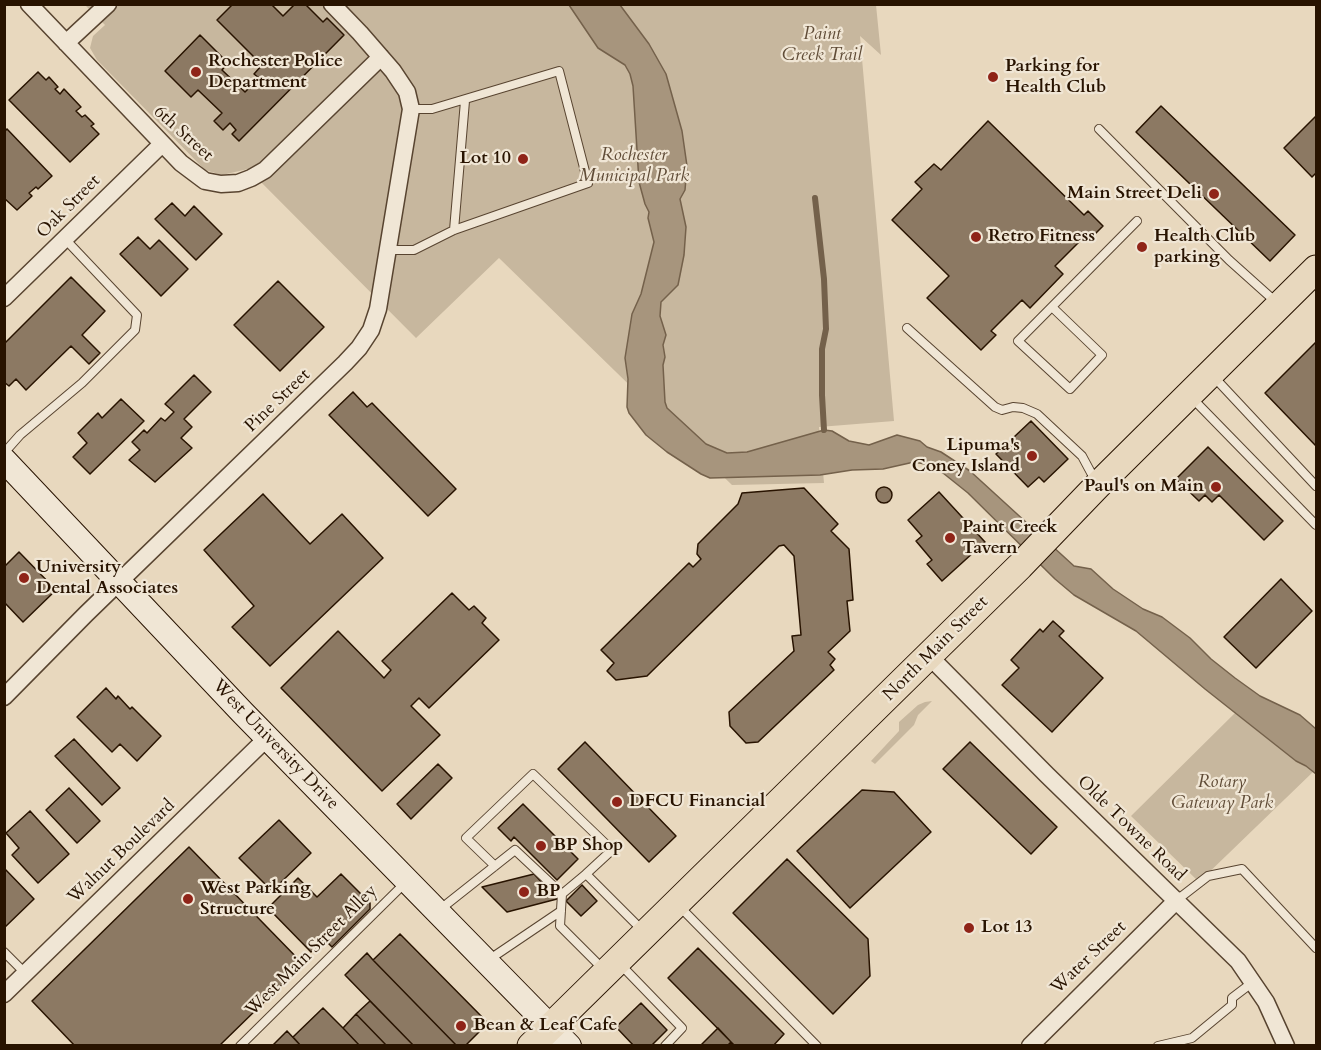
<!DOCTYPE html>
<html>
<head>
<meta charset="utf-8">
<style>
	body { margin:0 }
	#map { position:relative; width:1321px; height:1050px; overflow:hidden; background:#e8d8be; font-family:Cardo,serif }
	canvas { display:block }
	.frame { position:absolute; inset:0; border:6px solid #281300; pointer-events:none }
</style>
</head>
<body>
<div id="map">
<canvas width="1321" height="1050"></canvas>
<div class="frame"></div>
</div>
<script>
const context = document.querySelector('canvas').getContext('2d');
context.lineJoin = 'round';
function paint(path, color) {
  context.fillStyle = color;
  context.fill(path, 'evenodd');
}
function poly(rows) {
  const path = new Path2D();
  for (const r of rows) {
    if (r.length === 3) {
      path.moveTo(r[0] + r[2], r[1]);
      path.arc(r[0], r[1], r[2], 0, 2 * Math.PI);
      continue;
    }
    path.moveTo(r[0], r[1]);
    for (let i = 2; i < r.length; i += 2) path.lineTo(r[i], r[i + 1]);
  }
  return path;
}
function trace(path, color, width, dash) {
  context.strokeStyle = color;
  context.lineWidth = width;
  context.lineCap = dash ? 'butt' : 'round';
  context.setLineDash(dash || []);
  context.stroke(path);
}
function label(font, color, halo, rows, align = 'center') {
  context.font = font + ' Cardo,serif';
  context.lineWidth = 4.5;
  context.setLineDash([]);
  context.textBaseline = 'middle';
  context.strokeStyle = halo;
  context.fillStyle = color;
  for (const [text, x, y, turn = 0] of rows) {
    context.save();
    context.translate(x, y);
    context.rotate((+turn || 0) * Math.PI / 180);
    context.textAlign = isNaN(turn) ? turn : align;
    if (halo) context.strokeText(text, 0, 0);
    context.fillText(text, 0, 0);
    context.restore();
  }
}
paint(poly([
	[85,5,876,5,881,55,860,36,894,421,819,427,824,483,732,485,499,258,416,338,248,169,222,175,205,170,97,60,90,48,93,36,105,25],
	[932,701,918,715,914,725,875,764,871,761,899,731,899,722,918,705,925,702],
	[1235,713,1296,761,1314,771,1199,882,1131,816]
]), '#c7b79e');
const water = poly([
	[569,5,620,5,649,44,666,74,682,131,687,166,685,190,680,199,686,227,684,255,678,285,661,302,660,316,666,335,663,345,665,357,663,365,665,402,667,408,706,444,727,453,747,452,824,430,832,431,849,441,869,445,897,435,920,441,927,447,941,452,970,471,1074,566,1091,569,1113,589,1143,609,1162,617,1190,638,1211,659,1235,678,1260,696,1300,715,1316,729,1316,774,1306,766,1296,761,1205,689,1136,631,1074,595,1055,579,968,493,943,473,930,465,914,462,883,469,852,470,820,475,710,478,701,474,667,452,646,435,629,413,627,407,628,379,625,358,632,314,641,294,654,242,648,218,649,212,645,204,639,182,633,86,630,74,625,65,598,48,569,5]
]);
paint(water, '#a7957d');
trace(water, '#74614b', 1.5);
trace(poly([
	[815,198,824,279,826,329,822,349,822,395,824,430]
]), '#74614b', 6);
const building = poly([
	[233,4,271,4,283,16,295,4,305,4,323,22,327,18,344,35,239,141,232,134,236,130,230,123,223,130,214,121,222,113,198,90,191,97,165,71,200,35,228,63,222,70,245,92,259,78,254,74,262,65,217,20,233,4],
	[38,72,46,80,49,77,58,87,55,89,60,94,64,89,81,107,76,111,82,117,85,115,94,124,91,126,99,134,70,162,9,100,38,72],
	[1161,106,1295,235,1270,261,1136,132,1161,106],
	[1316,116,1316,173,1312,177,1284,148,1316,116],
	[988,121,1084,215,1088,211,1103,226,1088,241,1084,237,1055,266,1063,274,1030,308,1022,300,991,331,996,335,981,350,927,298,949,276,892,220,922,189,915,182,934,164,941,170,988,121],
	[7,129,52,176,38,189,36,187,29,193,32,196,17,210,4,198,4,132,7,129],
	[172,203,185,216,194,206,222,234,196,260,155,219,172,203],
	[138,237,150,249,159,240,188,269,161,296,120,254,138,237],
	[71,277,105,311,82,335,100,353,89,364,71,346,26,390,16,379,9,386,4,382,4,344,71,277],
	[278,281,324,327,280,371,234,325,278,281],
	[1316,342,1316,446,1265,393,1316,342],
	[194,375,211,392,184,419,192,427,181,438,192,448,155,482,129,460,140,450,132,442,144,430,147,433,161,418,165,421,174,412,165,404,194,375],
	[353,392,367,407,372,403,456,489,428,516,329,415,353,392],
	[121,399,144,421,90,474,73,457,87,443,78,433,98,413,102,418,121,399],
	[1031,421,1068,459,1044,482,1039,477,1028,487,996,454,1031,421],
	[1208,447,1283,521,1264,540,1219,495,1212,502,1205,495,1199,501,1176,479,1208,447],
	[884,495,8],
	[804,488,838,524,831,531,849,549,853,600,847,601,850,631,828,652,835,659,830,665,834,670,758,742,746,743,730,726,729,712,794,651,792,636,801,635,794,556,784,545,779,546,647,676,616,680,607,671,614,663,601,650,689,563,693,567,701,559,697,554,698,544,738,504,742,493,804,488],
	[939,492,985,542,942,581,927,564,932,560,916,541,922,536,908,520,939,492],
	[263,494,310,544,342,514,383,558,270,666,232,627,254,606,204,550,263,494],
	[19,552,56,590,23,622,4,602,4,567,19,552],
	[1281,579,1312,611,1256,668,1224,637,1281,579],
	[452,593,469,610,474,606,486,618,482,623,499,640,429,708,419,698,411,706,440,735,382,791,281,688,338,631,384,678,391,670,382,661,452,593],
	[1053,621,1064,631,1059,636,1103,678,1052,732,1002,685,1019,668,1011,660,1040,629,1043,632,1053,621],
	[106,688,116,699,118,696,130,709,132,707,161,736,137,761,120,744,112,752,77,717,106,688],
	[74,739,120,788,102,805,55,756,74,739],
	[585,742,676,836,649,862,558,769,585,742],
	[970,742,1057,827,1031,854,943,769,970,742],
	[438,764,452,778,411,819,397,804,438,764],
	[69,788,100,821,77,843,46,810,69,788],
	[862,790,894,792,931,832,850,908,797,851,862,790],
	[523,804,578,859,557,880,514,837,511,841,498,828,523,804],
	[30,811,69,854,38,883,12,855,19,848,6,833,30,811],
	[279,820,311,853,272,891,239,858,279,820],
	[189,847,303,964,219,1046,75,1046,32,1001,189,847],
	[787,859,868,939,870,976,833,1014,733,913,787,859],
	[4,868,34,899,4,928,4,868],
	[341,874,370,903,370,909,332,947,324,939,311,952,268,908,298,878,317,897,341,874],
	[534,874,557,899,507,912,482,887,534,874],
	[582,885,597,901,581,916,566,901,582,885],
	[400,934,488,1023,465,1046,457,1046,373,960,400,934],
	[698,948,784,1034,773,1046,735,1046,668,978,698,948],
	[367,953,373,960,457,1046,414,1046,345,975,367,953],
	[370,1001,414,1046,387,1046,356,1014,370,1001],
	[641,1003,667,1030,651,1046,634,1046,616,1027,641,1003],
	[323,1008,343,1028,360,1046,301,1046,293,1037,323,1008],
	[356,1014,387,1046,360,1046,343,1028,356,1014],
	[718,1028,731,1042,727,1046,700,1046,718,1028],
	[287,1031,301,1046,272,1046,287,1031]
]);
paint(building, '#8c7963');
trace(building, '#281300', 1.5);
const lane = poly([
	[1099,129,1229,260,1277,303],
	[454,230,465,101],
	[388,250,414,250,454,230,588,183,559,71,432,109,411,109],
	[1052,307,1102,355,1070,389,1018,341,1137,221],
	[907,328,995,407,1002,410,1013,407,1023,408,1037,414,1082,456,1096,482],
	[1214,377,1316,486],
	[1192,398,1316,525],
	[4,453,20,435,82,383,135,330,137,315,65,239],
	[495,866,466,838,533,774,612,850,586,874],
	[562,894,586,874,644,932],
	[1177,900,1208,876,1242,869,1316,948],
	[679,906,817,1046],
	[438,911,515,850,562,894,560,926,604,970],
	[4,952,25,973],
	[487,961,561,911],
	[620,964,682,1028,665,1046],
	[240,1046,405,883],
	[1158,1046,1192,1038,1232,1005,1232,998,1253,982]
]);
const street = poly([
	[29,4,181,163,205,181,221,184,238,183,251,178,265,170,381,57],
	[66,43,108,4],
	[4,298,162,144],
	[929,656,1047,775,1238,961,1266,1002,1286,1046],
	[4,697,86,614,345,363,359,348,371,330,378,309,411,109,407,92,393,71,360,33,332,4],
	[4,994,267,738],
	[1030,1046,1177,900]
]);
const secondary = poly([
	[4,460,242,712,569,1046]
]);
const primary = poly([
	[531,1046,1020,566,1098,485,1316,269]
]);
trace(lane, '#584430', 10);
trace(street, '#584430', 19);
trace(secondary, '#281300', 26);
trace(primary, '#281300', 29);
trace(lane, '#f0e6d5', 8);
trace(street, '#f0e6d5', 16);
trace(secondary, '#f0e6d5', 24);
trace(primary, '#e8d8be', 27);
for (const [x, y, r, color] of [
	[196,72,6,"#8f2418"],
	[993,77,6,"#8f2418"],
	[523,159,6,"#8f2418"],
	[1214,194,6,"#8f2418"],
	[976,237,6,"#8f2418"],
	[1142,247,6,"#8f2418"],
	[1032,456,6,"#8f2418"],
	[1216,487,6,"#8f2418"],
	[950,538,6,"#8f2418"],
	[24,578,6,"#8f2418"],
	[617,802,6,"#8f2418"],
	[541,846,6,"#8f2418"],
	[524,892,6,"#8f2418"],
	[188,899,6,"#8f2418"],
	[969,928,6,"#8f2418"],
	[461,1026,6,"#8f2418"]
]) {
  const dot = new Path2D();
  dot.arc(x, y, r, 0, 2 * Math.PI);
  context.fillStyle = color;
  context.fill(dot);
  trace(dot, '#f0e6d5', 2);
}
label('italic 18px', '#604c37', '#f0e6d5', [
	["Paint",822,35],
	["Creek Trail",822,56],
	["Rochester",634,156],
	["Municipal Park",634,177],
	["Rotary",1222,783],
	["Gateway Park",1222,804]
]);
label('bold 18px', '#281300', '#f0e6d5', [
	["Rochester Police",208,62],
	["Department",208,83],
	["Parking for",1005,67],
	["Health Club",1005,88],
	["Lot 10",511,159,"right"],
	["Main Street Deli",1202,194,"right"],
	["Retro Fitness",988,237],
	["Health Club",1154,237],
	["parking",1154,258],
	["Lipuma's",1020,446,"right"],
	["Coney Island",1020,467,"right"],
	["Paul's on Main",1204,487,"right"],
	["Paint Creek",962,528],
	["Tavern",962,549],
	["University",36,568],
	["Dental Associates",36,589],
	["DFCU Financial",629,802],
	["BP Shop",553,846],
	["West Parking",200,889],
	["Structure",200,910],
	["BP",536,892],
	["Lot 13",981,928],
	["Bean & Leaf Cafe",473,1026]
], 'left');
label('18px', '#281300', '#f0e6d5', [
	["6th Street",183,134,42],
	["Oak Street",69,207,-45],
	["Pine Street",278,401,-44],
	["North Main Street",936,649,-45],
	["West University Drive",275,745,46],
	["Olde Towne Road",1131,829,44],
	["Walnut Boulevard",122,852,-44],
	["West Main Street Alley",312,951,-45],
	["Water Street",1089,958,-44]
]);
</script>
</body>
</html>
